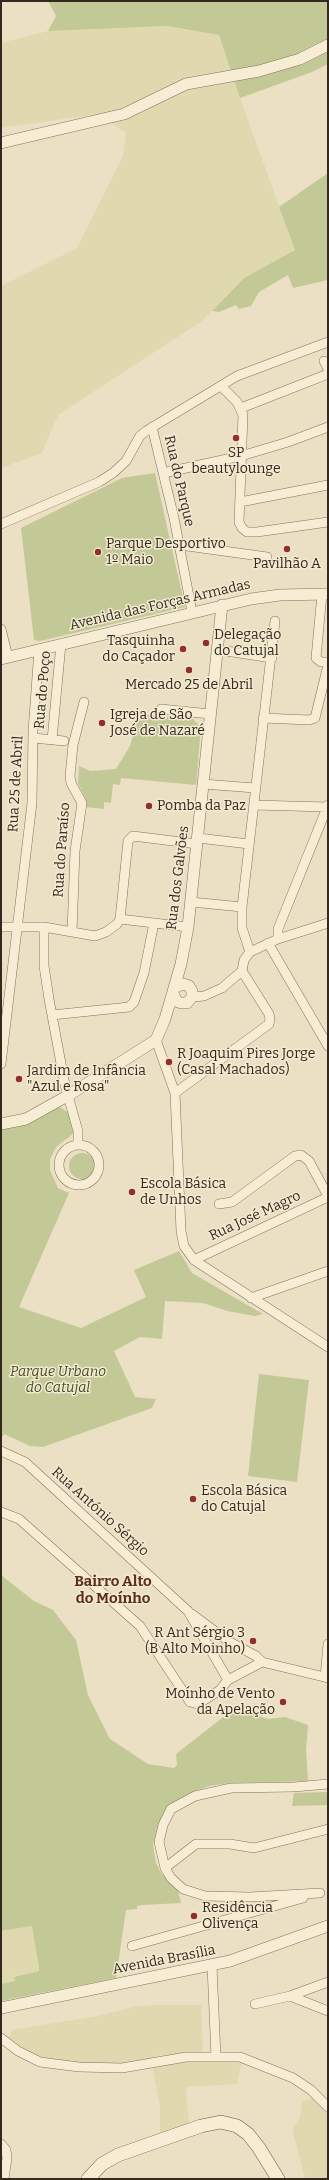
<!DOCTYPE html>
<html>
<head>
<meta charset="utf-8">
<style>
	body { margin:0 }
	#map { position:relative; width:329px; height:2180px; overflow:hidden; background:#ebe0c3; font-family:Bitter,serif }
	canvas { display:block }
	.frame { position:absolute; inset:0; border:2px solid #35291e; pointer-events:none }
</style>
</head>
<body>
<div id="map">
<canvas width="329" height="2180"></canvas>
<div class="frame"></div>
</div>
<script>
const context = document.querySelector('canvas').getContext('2d');
context.lineJoin = 'round';
function paint(path, color) {
  context.fillStyle = color;
  context.fill(path, 'evenodd');
}
function poly(rows) {
  const path = new Path2D();
  for (const r of rows) {
    if (r.length === 3) {
      path.moveTo(r[0] + r[2], r[1]);
      path.arc(r[0], r[1], r[2], 0, 2 * Math.PI);
      continue;
    }
    path.moveTo(r[0], r[1]);
    for (let i = 2; i < r.length; i += 2) path.lineTo(r[i], r[i + 1]);
  }
  return path;
}
function trace(path, color, width, dash) {
  context.strokeStyle = color;
  context.lineWidth = width;
  context.lineCap = dash ? 'butt' : 'round';
  context.setLineDash(dash || []);
  context.stroke(path);
}
function label(font, color, halo, rows, align = 'center') {
  context.font = font + ' Bitter,serif';
  context.lineWidth = 3;
  context.setLineDash([]);
  context.textBaseline = 'middle';
  context.strokeStyle = halo;
  context.fillStyle = color;
  for (const [text, x, y, turn = 0] of rows) {
    context.save();
    context.translate(x, y);
    context.rotate((+turn || 0) * Math.PI / 180);
    context.textAlign = isNaN(turn) ? turn : align;
    if (halo) context.strokeText(text, 0, 0);
    context.fillText(text, 0, 0);
    context.restore();
  }
}
paint(poly([
	[167,26,219,35,240,98,295,250,244,278,202,321,58,415,42,453,1,468,1,286,77,248,123,156,126,133,99,114,1,128,1,43,48,31],
	[32,1926,37,1949,39,1971,14,1976,15,1981,1,1984,1,1931],
	[162,2005,201,2005,203,2053,161,2055,134,2064,106,2066,47,2059,30,2053,9,2037,12,2030,98,2016,137,2006],
	[164,2061,242,2061,237,2084,186,2087,189,2123,160,2133,160,2106,152,2065],
	[313,2097,328,2111,328,2179,305,2179,293,2132,293,2127,298,2122,300,2116,301,2106,303,2102]
]), '#e0d9b0');
paint(poly([
	[48,1,328,1,328,64,312,72,240,98,219,35,167,26,48,31,56,16],
	[328,173,328,280,293,288,288,275,259,292,251,306,239,309,236,305,219,312,212,311,244,278,295,250,279,207],
	[155,473,185,607,40,641,34,640,21,528,122,478],
	[139,714,193,719,201,727,196,785,121,778,120,785,113,784,111,803,104,802,104,809,86,807,86,799,78,783,79,766,90,771,116,769,130,746],
	[60,1107,69,1113,74,1133,56,1147,50,1159,50,1170,58,1188,69,1193,19,1307,81,1328,146,1297,134,1270,179,1251,192,1273,263,1314,255,1316,227,1311,203,1303,165,1301,162,1339,140,1337,114,1351,135,1397,156,1399,152,1408,43,1447,30,1446,4,1434,1,1439,1,1129,30,1123,54,1108],
	[82,1166,13],
	[259,1374,309,1380,297,1482,248,1476],
	[1,1575,34,1601,53,1610,76,1640,88,1695,110,1739,148,1764,174,1768,177,1765,176,1754,231,1711,252,1714,268,1719,285,1717,308,1725,306,1750,308,1781,229,1783,209,1786,188,1794,175,1802,168,1808,157,1827,153,1845,156,1863,161,1873,178,1891,181,1903,142,1905,137,1906,137,1909,126,1910,116,1978,1,2001,1,1984,15,1981,14,1977,39,1971,39,1968,32,1926,1,1931],
	[328,1792,328,1805,292,1806,294,1793]
]), '#c2c997');
const minor = poly([
	[324,361,328,369],
	[221,386,237,402,243,415,239,522,242,528,247,532,257,532,328,522],
	[241,408,328,374],
	[152,427,174,518,192,612],
	[163,473,241,456,288,442,328,427],
	[240,502,328,485],
	[1,524,99,482,113,473,126,461,140,436,146,431,237,376,328,342],
	[180,545,267,557],
	[322,594,316,658,321,662,328,662],
	[1,629,8,657],
	[226,651,272,658],
	[161,709,210,714],
	[263,718,309,720,315,718,328,665],
	[33,738,64,741],
	[52,740,61,644],
	[203,784,255,788],
	[254,805,327,807],
	[198,838,249,844],
	[191,902,242,907],
	[120,919,128,841,133,836,197,844],
	[1,927,44,927,95,936,106,932,117,924,120,919,188,927],
	[44,927,44,966,49,999,65,1085,78,1131,78,1144],
	[72,932,75,851,82,803,71,783,70,776,73,745,84,702],
	[278,939,278,929,328,805],
	[268,943,328,1046],
	[250,952,242,928,242,907,275,621],
	[192,997,204,996,222,988,242,971,244,960,250,952,278,939,328,923],
	[52,1015,129,1007,134,1002,144,973,154,923],
	[156,1040,175,1093,181,1231,184,1246,194,1260,328,1347],
	[1,1064,32,803,33,731,39,649],
	[175,1093,269,1024,270,1019,269,1014,242,971],
	[79,1165,20],
	[219,1204,232,1202,295,1156,301,1155,309,1161,328,1196],
	[194,1260,328,1197],
	[251,1298,328,1271],
	[1,1451,25,1462,188,1611,228,1680],
	[1,1512,19,1519,140,1626,190,1702,198,1704,220,1690,228,1680,262,1662],
	[192,1614,228,1641,256,1656,262,1662,328,1678],
	[325,1677,328,1644],
	[165,1868,196,1844,230,1844,254,1848,328,1829],
	[320,1893,250,1897,205,1896,183,1889,171,1878,165,1868,159,1842,163,1825,171,1809,195,1796,231,1788,294,1787,328,1784],
	[132,1946,303,1898],
	[212,1966,216,2057],
	[290,1996,328,2011],
	[255,2004,290,1996,328,1982],
	[1,2038,18,2051,40,2062,79,2067,122,2068,186,2057,240,2057,293,2078,311,2090,328,2107],
	[1,2144,6,2150,7,2158,4,2179]
]);
const tertiary = poly([
	[1,143,124,114,186,84,259,71,300,59,328,45],
	[1,659,251,599,280,595,328,594],
	[173,993,176,1001,181,1003,187,1003,192,997,192,991,189,986,183,984,175,987],
	[1,1124,26,1119,69,1095,156,1040,165,1019,181,964,188,927,222,605],
	[1,2008,230,1961,328,1926]
]);
const secondary = poly([
	[88,2179,102,2164,118,2155,201,2126,221,2122,237,2126,248,2134,259,2148,278,2179]
]);
trace(minor, '#84715b', 10);
trace(tertiary, '#84715b', 12);
trace(secondary, '#66533e', 14);
trace(minor, '#f7edd5', 9);
trace(tertiary, '#f7edd5', 11);
trace(secondary, '#f7edd5', 13);
for (const [x, y, r, color] of [
	[236,438,4,"#902f2e"],
	[287,549,4,"#902f2e"],
	[98,552,4,"#902f2e"],
	[206,643,4,"#902f2e"],
	[183,649,4,"#902f2e"],
	[189,670,4,"#902f2e"],
	[102,723,4,"#902f2e"],
	[149,806,4,"#902f2e"],
	[169,1062,4,"#902f2e"],
	[19,1079,4,"#902f2e"],
	[132,1192,4,"#902f2e"],
	[193,1499,4,"#902f2e"],
	[253,1641,4,"#902f2e"],
	[283,1702,4,"#902f2e"],
	[194,1916,4,"#902f2e"]
]) {
  const dot = new Path2D();
  dot.arc(x, y, r, 0, 2 * Math.PI);
  context.fillStyle = color;
  context.fill(dot);
  trace(dot, '#f3ead2', 1.5);
}
label('14px', '#35291e', '#f3ead2', [
	["SP",236,453,"center"],
	["beautylounge",236,469,"center"],
	["Parque Desportivo",106,544],
	["1º Maio",106,560],
	["Pavilhão A",287,564,"center"],
	["Delegação",214,635],
	["do Catujal",214,651],
	["Tasquinha",175,641,"right"],
	["do Caçador",175,657,"right"],
	["Mercado 25 de Abril",189,685,"center"],
	["Igreja de São",110,715],
	["José de Nazaré",110,731],
	["Pomba da Paz",157,806],
	["R Joaquim Pires Jorge",177,1054],
	["(Casal Machados)",177,1070],
	["Jardim de Infância",27,1071],
	["\"Azul e Rosa\"",27,1087],
	["Escola Básica",140,1184],
	["de Unhos",140,1200],
	["Escola Básica",201,1491],
	["do Catujal",201,1507],
	["R Ant Sérgio 3",245,1633,"right"],
	["(B Alto Moinho)",245,1649,"right"],
	["Moínho de Vento",275,1694,"right"],
	["da Apelação",275,1710,"right"],
	["Residência",202,1908],
	["Olivença",202,1924]
], 'left');
label('14px', '#35291e', '#f3ead2', [
	["Rua do Parque",179,481,77],
	["Avenida das Forças Armadas",160,605,-13],
	["Rua do Poço",43,690,-85],
	["Rua 25 de Abril",16,784,-87],
	["Rua do Paraíso",62,850,-86],
	["Rua dos Galvões",178,878,-83],
	["Rua José Magro",255,1216,-25],
	["Rua António Sérgio",100,1512,42],
	["Avenida Brasília",164,1960,-11]
]);
label('italic 14px', '#455026', '#f3ead2', [
	["Parque Urbano",58,1372],
	["do Catujal",58,1388]
]);
label('bold 15px', '#5f2e20', '#f3ead2', [
	["Bairro Alto",113,1582],
	["do Moínho",113,1599]
]);
</script>
</body>
</html>
